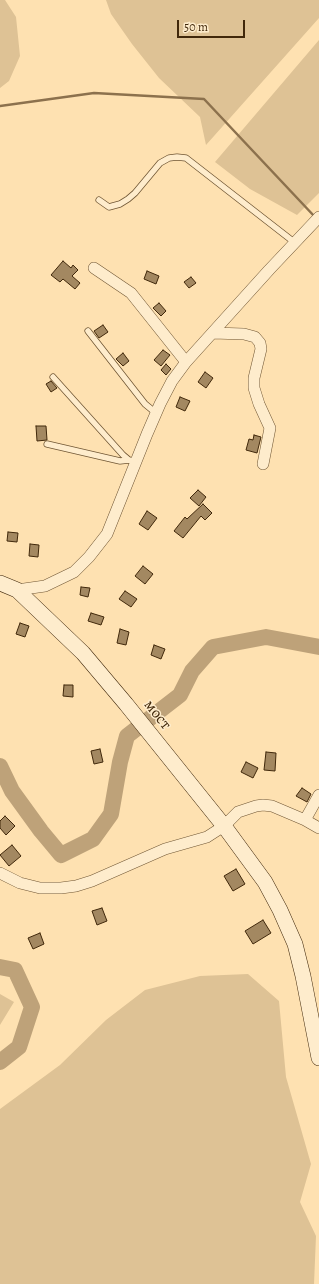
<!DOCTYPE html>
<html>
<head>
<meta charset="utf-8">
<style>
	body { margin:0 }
	#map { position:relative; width:319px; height:1284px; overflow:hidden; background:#fee1b1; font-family:Alegreya,serif }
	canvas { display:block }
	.scale { position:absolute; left:177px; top:20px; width:68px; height:18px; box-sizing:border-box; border:2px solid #41280b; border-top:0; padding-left:5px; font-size:12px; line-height:14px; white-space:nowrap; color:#41280b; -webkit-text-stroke:3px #feeccc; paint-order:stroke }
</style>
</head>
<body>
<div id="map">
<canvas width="319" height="1284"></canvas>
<div class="scale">50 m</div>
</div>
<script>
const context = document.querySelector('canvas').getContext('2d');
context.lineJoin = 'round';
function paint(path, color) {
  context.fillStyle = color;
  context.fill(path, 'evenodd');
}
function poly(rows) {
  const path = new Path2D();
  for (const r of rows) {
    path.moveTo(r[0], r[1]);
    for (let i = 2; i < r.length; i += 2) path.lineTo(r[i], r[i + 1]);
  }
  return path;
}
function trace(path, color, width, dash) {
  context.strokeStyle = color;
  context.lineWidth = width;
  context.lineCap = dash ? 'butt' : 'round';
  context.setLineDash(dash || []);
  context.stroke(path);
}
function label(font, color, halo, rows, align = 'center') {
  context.font = font + ' Alegreya,serif';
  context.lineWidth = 3;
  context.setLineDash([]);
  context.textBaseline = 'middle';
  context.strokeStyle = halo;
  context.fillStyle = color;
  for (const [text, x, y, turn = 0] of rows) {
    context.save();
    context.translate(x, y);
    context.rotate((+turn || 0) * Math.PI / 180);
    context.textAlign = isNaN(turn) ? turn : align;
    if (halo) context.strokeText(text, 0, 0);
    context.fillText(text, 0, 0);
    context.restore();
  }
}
paint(poly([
	[0,0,5,0,16,17,20,56,9,81,0,88],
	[106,0,319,0,319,18,206,145,200,117,159,78,132,44,111,14],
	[319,40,319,193,297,215,250,189,215,162],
	[248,974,279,1001,286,1077,311,1164,300,1202,316,1236,314,1284,0,1284,0,1109,60,1065,106,1020,145,990,200,976],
	[0,994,14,1002,0,1025]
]), '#dec295');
trace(poly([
	[0,106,94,93,204,99,315,217]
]), '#8c714d', 2.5);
trace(poly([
	[0,766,12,791,41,831,61,855,93,839,111,814,120,762,127,736,180,695,192,671,213,647,266,637,319,647],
	[0,967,15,970,32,1007,19,1047,0,1062]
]), '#bea279', 16);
const building = poly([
	[63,261,71,268,73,265,78,270,72,276,80,283,75,289,63,279,60,282,51,275,63,261],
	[147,271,159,276,156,284,144,279,147,271],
	[191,277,196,283,189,288,184,282,191,277],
	[159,303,166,311,161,316,153,308,159,303],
	[103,325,108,332,99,338,94,331,103,325],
	[163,350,170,355,161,366,154,360,163,350],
	[123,353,129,361,123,366,116,359,123,353],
	[166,364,171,369,166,375,161,370,166,364],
	[205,372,213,378,206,388,198,382,205,372],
	[51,381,57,388,51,392,46,384,51,381],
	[180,397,190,401,185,411,176,407,180,397],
	[36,426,46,426,47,440,37,441,36,426],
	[254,435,261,437,257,453,246,450,249,439,253,440,254,435],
	[198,490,206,497,199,506,190,498,198,490],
	[203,504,212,513,205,520,201,516,183,538,174,531,185,517,187,519,203,504],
	[147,511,157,518,148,530,139,524,147,511],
	[8,532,18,533,17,542,7,541,8,532],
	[30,544,39,545,38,557,29,556,30,544],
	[143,566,153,574,145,584,135,576,143,566],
	[81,587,90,588,88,597,80,595,81,587],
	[125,591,137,599,131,607,119,599,125,591],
	[91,613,104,617,101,625,88,621,91,613],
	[20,623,29,626,25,637,16,634,20,623],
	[120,629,129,632,126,645,117,643,120,629],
	[154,645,165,649,161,659,151,655,154,645],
	[64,685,73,685,73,697,63,696,64,685],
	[100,749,103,762,94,764,91,751,100,749],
	[266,752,276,753,275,771,264,770,266,752],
	[246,762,258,768,253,778,241,772,246,762],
	[302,788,311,794,307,802,296,796,302,788],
	[5,816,15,826,6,835,0,828,0,821,5,816],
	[12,845,21,856,9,866,0,855,12,845],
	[236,869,245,884,233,891,224,876,236,869],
	[102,908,107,921,97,925,92,911,102,908],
	[263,920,271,933,253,944,245,931,263,920],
	[40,933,44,944,33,949,28,938,40,933]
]);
paint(building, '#a38861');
trace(building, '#41280b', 1);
const lane = poly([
	[99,200,109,207,120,204,128,199,135,193,160,163,169,158,177,157,186,158,294,242],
	[88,331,145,404,156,413],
	[53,377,123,455,129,460,136,462],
	[47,444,120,461,129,460]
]);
const street = poly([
	[94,268,131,293,186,362],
	[213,333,244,334,255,337,260,343,261,349,254,378,254,388,259,404,270,428,263,464],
	[17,590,45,586,74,572,89,557,107,534,147,434,160,404,172,381,186,362,269,270,319,217],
	[305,820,319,795],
	[0,873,20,883,40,888,61,888,76,886,92,881,165,849,207,837,224,826,238,812,256,806,263,805,272,806,305,820,319,828]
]);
const secondary = poly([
	[0,583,17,590,83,653,126,704,224,826,265,882,280,910,295,944,303,976,319,1058]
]);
trace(lane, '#705634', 7);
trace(street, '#705634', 12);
trace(secondary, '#41280b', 16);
trace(lane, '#feeccc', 5.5);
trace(street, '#feeccc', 11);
trace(secondary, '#feeccc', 15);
label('16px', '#41280b', '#feeccc', [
	["мост",157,715,52]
]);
</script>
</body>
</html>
